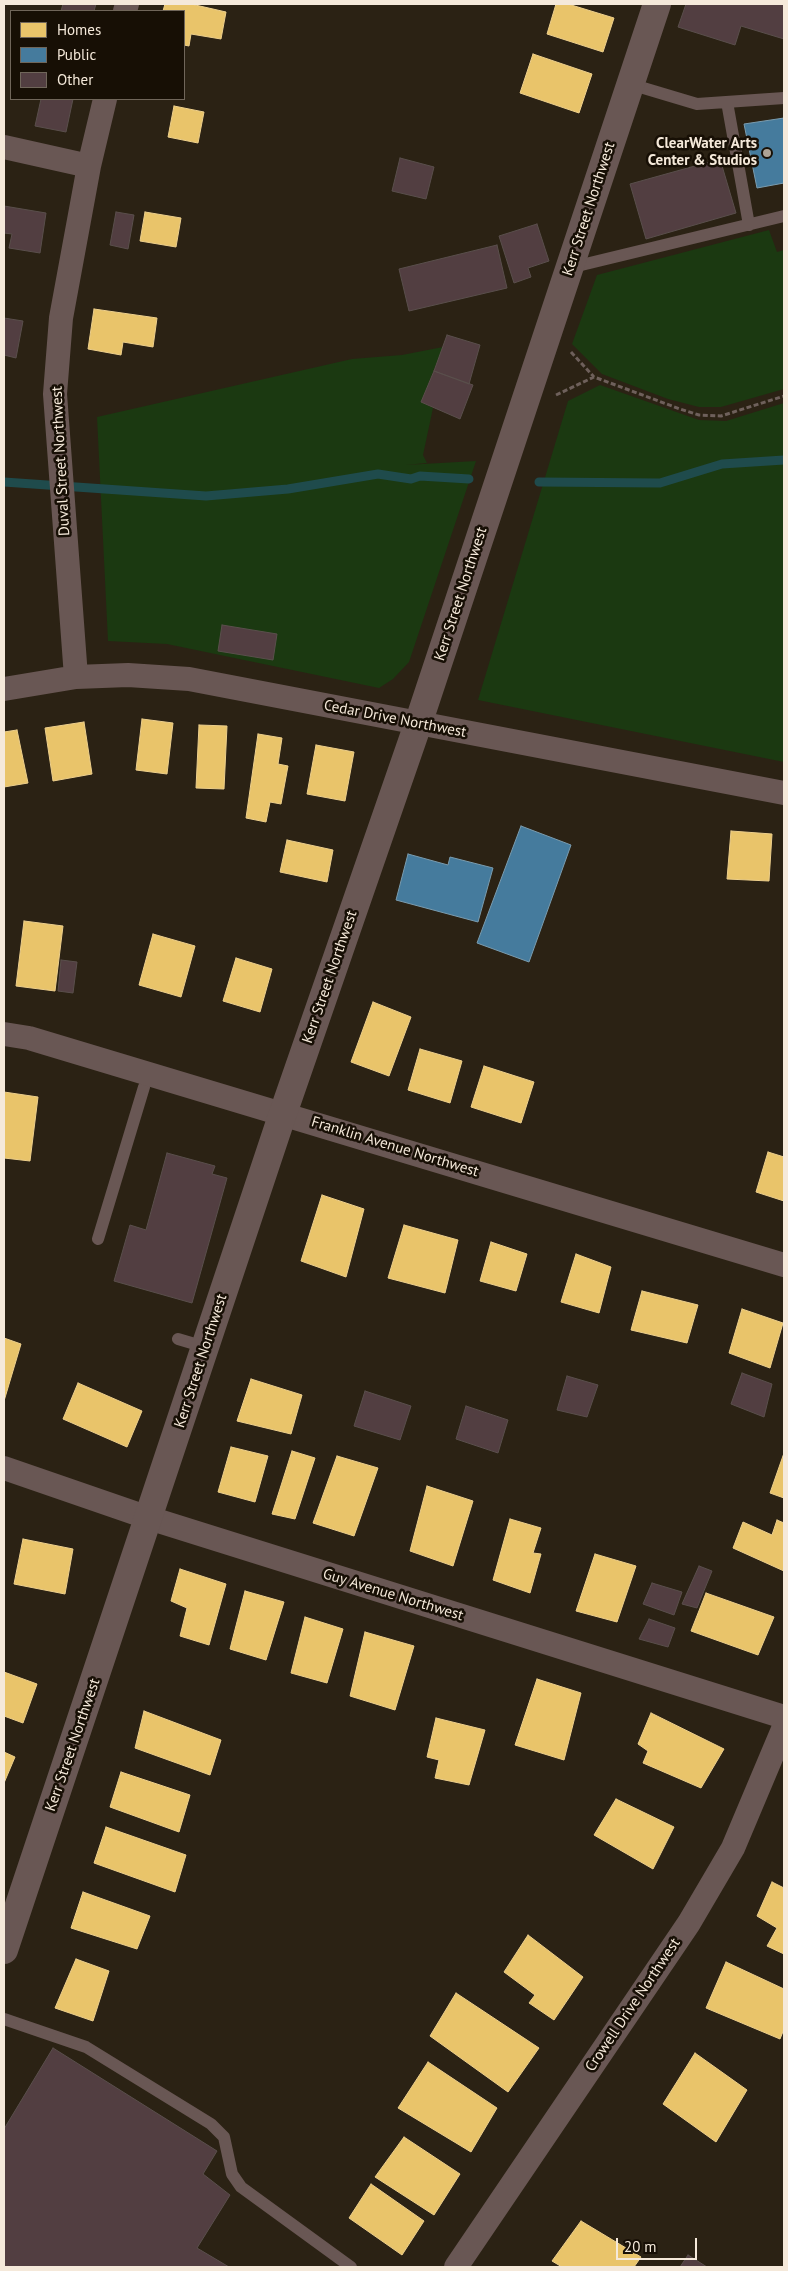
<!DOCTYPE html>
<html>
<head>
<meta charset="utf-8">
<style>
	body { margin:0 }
	#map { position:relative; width:788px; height:2271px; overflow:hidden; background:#2b2214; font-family:"PT Sans",sans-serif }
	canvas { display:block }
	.frame { position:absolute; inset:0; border:5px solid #f5e9da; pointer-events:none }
	.legend { position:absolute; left:10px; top:10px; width:175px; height:90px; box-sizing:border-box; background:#170f05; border:1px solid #70665a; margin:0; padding:6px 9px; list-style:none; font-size:15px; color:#f5e9da }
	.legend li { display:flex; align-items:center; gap:10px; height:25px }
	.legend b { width:25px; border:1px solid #70665a }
	.scale { position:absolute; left:616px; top:2238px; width:81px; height:22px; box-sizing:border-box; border:2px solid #f5e9da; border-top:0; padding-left:6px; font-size:15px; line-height:18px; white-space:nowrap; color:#f5e9da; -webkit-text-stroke:4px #170f05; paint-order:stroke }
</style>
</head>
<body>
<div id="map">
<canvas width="788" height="2271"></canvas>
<div class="frame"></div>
<ul class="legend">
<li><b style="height:14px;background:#e9c46a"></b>Homes</li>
<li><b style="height:14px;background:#457b9d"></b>Public</li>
<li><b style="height:14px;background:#523e41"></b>Other</li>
</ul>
<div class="scale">20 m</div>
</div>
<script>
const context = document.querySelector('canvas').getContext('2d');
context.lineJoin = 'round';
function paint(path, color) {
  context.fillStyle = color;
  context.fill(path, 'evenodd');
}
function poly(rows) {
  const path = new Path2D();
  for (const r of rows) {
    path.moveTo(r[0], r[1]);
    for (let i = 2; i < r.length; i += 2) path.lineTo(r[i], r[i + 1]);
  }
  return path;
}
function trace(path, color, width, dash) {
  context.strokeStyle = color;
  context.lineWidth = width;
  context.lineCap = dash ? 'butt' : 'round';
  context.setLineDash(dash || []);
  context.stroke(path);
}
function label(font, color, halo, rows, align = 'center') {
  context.font = font + ' "PT Sans",sans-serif';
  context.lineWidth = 5;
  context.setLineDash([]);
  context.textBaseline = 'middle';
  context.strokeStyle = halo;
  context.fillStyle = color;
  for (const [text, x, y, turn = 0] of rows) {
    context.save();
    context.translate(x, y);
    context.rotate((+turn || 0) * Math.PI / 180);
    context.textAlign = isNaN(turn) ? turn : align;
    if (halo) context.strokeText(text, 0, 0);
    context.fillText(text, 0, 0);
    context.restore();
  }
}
paint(poly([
	[769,230,777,252,784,250,784,389,721,407,699,407,668,399,602,374,572,344,597,275],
	[443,347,421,402,433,408,423,455,427,463,405,465,476,461,409,662,393,679,379,688,167,644,108,641,97,417,352,359,402,355],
	[600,385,699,420,726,421,784,403,784,762,478,700,568,401]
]), '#1b3911');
const homes = poly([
	[165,4,191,4,226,12,221,39,191,34,189,46,184,45,184,11,163,11,165,4],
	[556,4,568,4,614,18,603,52,547,34,556,4],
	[533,54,592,74,579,113,520,93,533,54],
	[174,106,204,112,198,143,168,137,174,106],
	[145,212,181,218,176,247,140,241,145,212],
	[94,309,157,318,153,347,123,342,121,355,88,349,94,309],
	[142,719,173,723,167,774,136,770,142,719],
	[84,722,92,774,53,781,45,728,84,722],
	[199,725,227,726,224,789,196,788,199,725],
	[17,730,28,783,4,787,4,732,17,730],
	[258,734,282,738,278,764,288,766,281,804,270,802,266,822,246,818,258,734],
	[316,745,354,752,345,801,307,794,316,745],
	[731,831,772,834,769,881,727,879,731,831],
	[287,840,333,850,327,882,280,872,287,840],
	[24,921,63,926,55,991,16,986,24,921],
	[153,934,195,946,181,997,139,985,153,934],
	[236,958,272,969,260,1012,223,1001,236,958],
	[373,1002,411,1017,389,1076,351,1062,373,1002],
	[420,1049,462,1061,450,1103,408,1090,420,1049],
	[484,1066,534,1082,521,1123,471,1107,484,1066],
	[4,1092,38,1097,30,1161,4,1158,4,1092],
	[768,1152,784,1157,784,1201,756,1192,768,1152],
	[322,1195,364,1209,346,1277,301,1261,322,1195],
	[404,1225,458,1240,445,1293,388,1278,404,1225],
	[491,1242,527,1254,516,1291,480,1281,491,1242],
	[576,1254,611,1267,599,1313,561,1302,576,1254],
	[642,1291,698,1305,687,1343,631,1330,642,1291],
	[742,1309,783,1323,770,1368,729,1353,742,1309],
	[4,1338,21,1344,4,1401,4,1338],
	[251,1379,302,1395,291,1434,237,1421,251,1379],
	[78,1383,142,1411,127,1447,63,1419,78,1383],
	[231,1447,268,1456,255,1502,218,1492,231,1447],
	[292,1451,315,1458,295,1519,272,1514,292,1451],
	[784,1453,784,1498,770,1493,784,1453],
	[337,1456,378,1468,354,1536,313,1523,337,1456],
	[427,1486,473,1501,453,1566,410,1551,427,1486],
	[510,1519,541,1528,533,1553,541,1554,530,1593,493,1580,510,1519],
	[777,1520,784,1523,784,1571,733,1548,743,1522,772,1535,777,1520],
	[23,1539,73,1549,65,1594,14,1584,23,1539],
	[595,1554,636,1566,617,1622,576,1611,595,1554],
	[180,1569,226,1584,209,1645,180,1636,187,1608,171,1601,180,1569],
	[245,1591,284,1602,266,1660,230,1649,245,1591],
	[706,1593,774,1617,758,1655,691,1631,706,1593],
	[305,1617,343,1629,327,1683,291,1673,305,1617],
	[365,1632,414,1646,395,1710,350,1696,365,1632],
	[4,1672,37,1684,23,1723,4,1716,4,1672],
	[537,1679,581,1693,564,1760,515,1745,537,1679],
	[144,1711,221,1740,210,1775,135,1748,144,1711],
	[651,1713,724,1749,701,1788,643,1763,648,1751,638,1744,651,1713],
	[436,1718,485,1730,469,1785,435,1778,439,1760,427,1757,436,1718],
	[4,1752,15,1757,4,1783,4,1752],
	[121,1772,190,1795,179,1832,110,1807,121,1772],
	[616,1799,674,1827,653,1869,594,1835,616,1799],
	[106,1827,186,1855,175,1892,94,1863,106,1827],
	[772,1882,784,1888,784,1954,767,1946,777,1928,757,1916,772,1882],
	[83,1892,150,1916,137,1949,71,1928,83,1892],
	[528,1935,583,1977,554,2020,529,2003,535,1995,504,1972,528,1935],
	[76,1959,109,1971,93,2021,55,2008,76,1959],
	[726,1962,784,1989,784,2029,780,2039,706,2008,726,1962],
	[456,1993,539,2048,508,2092,430,2036,456,1993],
	[695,2053,747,2090,716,2142,663,2104,695,2053],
	[428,2062,497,2108,471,2152,398,2108,428,2062],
	[404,2137,460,2174,434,2215,375,2177,404,2137],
	[371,2184,424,2221,402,2255,349,2218,371,2184],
	[581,2221,641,2257,634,2267,562,2267,552,2261,581,2221]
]);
paint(homes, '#e9c46a');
trace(homes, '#edcf8c', 1);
const public = poly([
	[784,118,784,183,757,188,744,124,784,118],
	[521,826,571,845,529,962,477,943,521,826],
	[408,854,448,865,450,857,493,868,478,922,396,900,408,854]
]);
paint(public, '#457b9d');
trace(public, '#7a9caf', 1);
trace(poly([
	[4,482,206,496,288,489,378,474,411,479,420,476,469,479],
	[539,482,660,483,722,464,784,460]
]), '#1f4b4c', 9);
const building = poly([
	[63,4,96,4,94,11,61,11,63,4],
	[686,4,784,4,784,39,741,26,735,45,678,27,686,4],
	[41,99,73,99,66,132,35,126,41,99],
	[400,158,434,167,426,199,392,191,400,158],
	[720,159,736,213,646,239,630,184,720,159],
	[4,206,46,213,40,253,9,248,12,234,4,233,4,206],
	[116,212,134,215,128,249,110,245,116,212],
	[537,224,549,261,528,268,531,277,514,283,499,236,537,224],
	[497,245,507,288,409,311,399,269,497,245],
	[4,318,23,321,16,358,4,355,4,318],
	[447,335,480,345,469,384,434,371,447,335],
	[434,371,473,385,460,419,421,402,434,371],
	[222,625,277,634,273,660,218,651,222,625],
	[61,960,77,962,73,993,58,991,61,960],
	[167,1153,215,1166,212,1174,227,1178,192,1303,114,1281,130,1225,146,1230,167,1153],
	[742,1373,772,1384,764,1417,731,1404,742,1373],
	[567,1376,598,1385,587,1417,557,1410,567,1376],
	[365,1391,411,1406,400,1440,354,1426,365,1391],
	[466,1406,508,1420,498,1453,456,1439,466,1406],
	[699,1566,712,1571,697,1608,682,1604,699,1566],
	[652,1583,682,1592,674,1615,643,1604,652,1583],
	[649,1619,675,1628,668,1647,639,1639,649,1619],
	[53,2048,217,2151,203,2174,230,2195,197,2248,229,2267,4,2267,4,2129,53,2048],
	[688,2255,707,2267,680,2267,688,2255]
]);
paint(building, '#523e41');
trace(building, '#5a4f4c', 1);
trace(poly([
	[571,352,594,377],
	[556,395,594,377,680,409,699,415,721,416,784,396]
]), '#6e605b', 3, [5, 2.5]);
trace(poly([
	[630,84,697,104,784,98],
	[727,102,749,225],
	[569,268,784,216],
	[98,1239,144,1087],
	[178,1339,205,1347],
	[4,2019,86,2047,211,2124,224,2137,232,2174,241,2187,351,2267]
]), '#695754', 12);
trace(poly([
	[125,11,127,4],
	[4,147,89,166],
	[76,677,55,394,61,318,89,166,105,99],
	[4,689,76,677,128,675,189,679,784,793],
	[4,1034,29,1038,784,1265],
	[4,1468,149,1518,784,1717],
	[456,2267,689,1923,733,1848,784,1727]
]), '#695754', 24);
trace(poly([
	[4,1950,279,1125,418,724,657,4]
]), '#695754', 28);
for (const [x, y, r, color] of [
	[767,153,5,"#aea395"]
]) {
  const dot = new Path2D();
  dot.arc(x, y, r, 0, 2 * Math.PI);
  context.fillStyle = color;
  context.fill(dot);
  trace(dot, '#170f05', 2);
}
label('bold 15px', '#f5e9da', '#170f05', [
	["ClearWater Arts",757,144],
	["Center & Studios",757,161]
], 'right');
label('15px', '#f5e9da', '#170f05', [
	["Kerr Street Northwest",589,209,-72],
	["Duval Street Northwest",61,461,-93],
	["Kerr Street Northwest",461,594,-72],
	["Cedar Drive Northwest",395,719,11],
	["Kerr Street Northwest",330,977,-71],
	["Franklin Avenue Northwest",395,1147,17],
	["Kerr Street Northwest",201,1361,-72],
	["Guy Avenue Northwest",393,1595,17],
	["Kerr Street Northwest",73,1745,-71],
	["Crowell Drive Northwest",633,2005,-56]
]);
</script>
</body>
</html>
